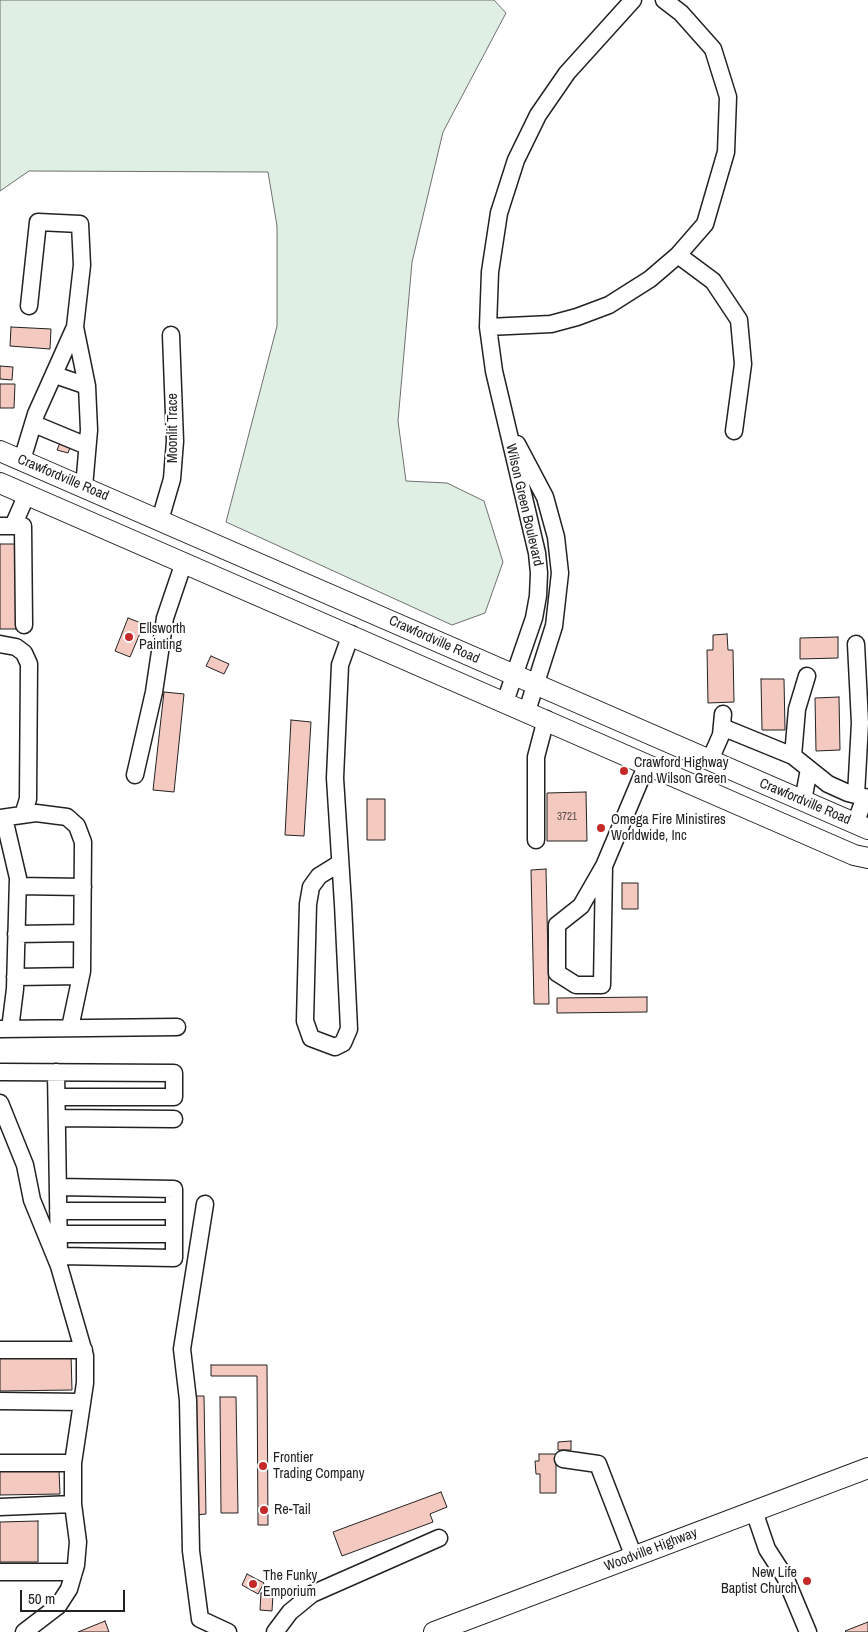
<!DOCTYPE html>
<html>
<head>
<meta charset="utf-8">
<style>
	body { margin:0 }
	#map { position:relative; width:868px; height:1632px; overflow:hidden; background:#fff; font-family:"Archivo Narrow",sans-serif }
	canvas { display:block }
	.scale { position:absolute; left:20px; top:1590px; width:105px; height:22px; box-sizing:border-box; border:2px solid #222; border-top:0; padding-left:6px; font-size:15px; line-height:18px; white-space:nowrap; color:#222; -webkit-text-stroke:4px #fff; paint-order:stroke }
</style>
</head>
<body>
<div id="map">
<canvas width="868" height="1632"></canvas>
<div class="scale">50 m</div>
</div>
<script>
const context = document.querySelector('canvas').getContext('2d');
context.lineJoin = 'round';
function paint(path, color) {
  context.fillStyle = color;
  context.fill(path, 'evenodd');
}
function poly(rows) {
  const path = new Path2D();
  for (const r of rows) {
    path.moveTo(r[0], r[1]);
    for (let i = 2; i < r.length; i += 2) path.lineTo(r[i], r[i + 1]);
  }
  return path;
}
function trace(path, color, width, dash) {
  context.strokeStyle = color;
  context.lineWidth = width;
  context.lineCap = dash ? 'butt' : 'round';
  context.setLineDash(dash || []);
  context.stroke(path);
}
function label(font, color, halo, rows, align = 'center') {
  context.font = font + ' "Archivo Narrow",sans-serif';
  context.lineWidth = 4;
  context.setLineDash([]);
  context.textBaseline = 'middle';
  context.strokeStyle = halo;
  context.fillStyle = color;
  for (const [text, x, y, turn = 0] of rows) {
    context.save();
    context.translate(x, y);
    context.rotate((+turn || 0) * Math.PI / 180);
    context.textAlign = isNaN(turn) ? turn : align;
    if (halo) context.strokeText(text, 0, 0);
    context.fillText(text, 0, 0);
    context.restore();
  }
}
const green = poly([
	[0,0,494,0,506,13,443,132,412,262,398,421,406,481,447,483,484,501,503,562,485,613,452,625,226,522,277,326,277,226,268,172,29,171,0,191,0,0]
]);
paint(green, '#e0efe3');
trace(green, '#6f6f6f', 1);
const building = poly([
	[11,327,51,329,50,349,10,346,11,327],
	[0,366,13,367,12,380,0,379,0,366],
	[0,384,15,384,14,408,0,408,0,384],
	[62,438,72,442,68,453,57,450,62,438],
	[0,544,17,544,17,629,0,629,0,544],
	[128,618,144,624,130,657,115,651,128,618],
	[727,634,728,650,733,650,734,702,708,703,707,650,713,650,713,635,727,634],
	[838,637,838,658,800,659,800,638,838,637],
	[211,656,229,664,224,674,206,666,211,656],
	[761,679,784,679,785,730,762,730,761,679],
	[164,692,184,694,174,792,153,790,164,692],
	[839,697,840,750,816,751,815,698,839,697],
	[291,720,311,722,304,836,285,835,291,720],
	[586,792,587,841,547,841,547,793,586,792],
	[367,799,385,799,385,840,367,840,367,799],
	[546,869,549,1004,534,1004,531,870,546,869],
	[622,883,638,883,638,909,622,909,622,883],
	[647,997,647,1012,557,1013,557,998,647,997],
	[71,1354,72,1390,0,1391,0,1355,71,1354],
	[211,1365,267,1365,268,1525,258,1525,257,1376,211,1376,211,1365],
	[194,1396,204,1396,206,1514,196,1515,194,1396],
	[220,1397,236,1397,238,1513,221,1513,220,1397],
	[571,1441,571,1450,558,1450,558,1442,571,1441],
	[539,1454,556,1454,556,1493,540,1493,540,1474,536,1474,535,1461,539,1461,539,1454],
	[59,1470,60,1494,0,1495,0,1471,59,1470],
	[441,1492,447,1507,430,1514,433,1522,342,1556,333,1532,441,1492],
	[38,1521,38,1562,0,1562,0,1522,38,1521],
	[247,1574,264,1583,258,1594,242,1585,247,1574],
	[261,1593,273,1594,272,1611,260,1610,261,1593],
	[105,1621,109,1632,78,1632,105,1621],
	[868,1622,868,1632,846,1632,845,1631,868,1622]
]);
paint(building, '#f3c9c0');
trace(building, '#222', 1);
const minor = poly([
	[678,255,713,281,739,320,743,364,734,431],
	[75,327,87,386,89,430,84,487],
	[488,327,551,324,577,317,609,305,650,279,678,255,705,224,726,152,728,97,713,49,681,13,664,0],
	[55,375,87,386],
	[34,424,87,446],
	[517,444,545,497,556,537,560,573,554,626,527,711],
	[22,460,36,414,75,327,82,265,80,224,38,222,29,306],
	[160,520,172,479,175,441,171,335],
	[0,526,23,526,24,625],
	[13,526,27,494],
	[0,644,16,647,24,653,29,664,28,799,23,815],
	[505,702,534,618,538,596,539,573,537,553,494,371,488,327,490,272,499,213,516,160,538,115,567,73,633,0],
	[722,727,793,756,828,784,848,793,868,798],
	[793,756,797,709,807,676],
	[710,760,721,735,723,714],
	[135,775,154,692,165,618,184,562],
	[856,795,860,723,856,644],
	[803,801,809,769],
	[0,818,36,813,67,817,77,826,83,842,82,971,70,1028],
	[4,818,18,878,15,989,10,1029],
	[855,824,865,797],
	[536,840,536,757,546,719],
	[340,863,319,876,311,887,308,904,305,1021,311,1038,335,1047,343,1043,349,1029,343,904,335,778,340,665,351,634],
	[604,866,581,906,557,925,557,973,576,985,602,985,604,866,647,764],
	[18,886,83,887],
	[16,934,82,933],
	[15,977,81,976],
	[1,1029,177,1027],
	[0,1072,174,1073,174,1097,57,1097],
	[56,1072,59,1257],
	[0,1103,25,1165,32,1200,59,1266,85,1356,85,1383,73,1463,73,1504,78,1542,76,1565,69,1589,58,1606,24,1632],
	[57,1118,174,1119],
	[58,1187,174,1189,174,1258,59,1256],
	[205,1204,182,1349,188,1400,191,1551,200,1619,228,1632],
	[58,1211,174,1211],
	[59,1234,174,1234],
	[0,1350,84,1350],
	[0,1401,82,1402],
	[563,1459,598,1464,634,1557],
	[0,1463,73,1463],
	[0,1507,73,1504],
	[754,1511,767,1549,785,1577,808,1632],
	[0,1572,74,1572],
	[275,1632,290,1612,312,1594,439,1538]
]);
const major = poly([
	[0,451,868,829],
	[0,483,854,855,868,858],
	[434,1632,868,1468]
]);
trace(minor, '#222', 19);
trace(major, '#222', 22);
trace(minor, '#fff', 16);
trace(major, '#fff', 20);
for (const [x, y, r, color] of [
	[129,637,5,"#c62828"],
	[624,771,5,"#c62828"],
	[601,828,5,"#c62828"],
	[263,1466,5,"#c62828"],
	[264,1510,5,"#c62828"],
	[807,1581,5,"#c62828"],
	[253,1584,5,"#c62828"]
]) {
  const dot = new Path2D();
  dot.arc(x, y, r, 0, 2 * Math.PI);
  context.fillStyle = color;
  context.fill(dot);
  trace(dot, '#fff', 2);
}
label('11px', '#564c4a', null, [
	["3721",567,817]
]);
label('14px', '#222', '#fff', [
	["Moonlit Trace",173,428,-90],
	["Crawfordville Road",63,478,23],
	["Wilson Green Boulevard",524,505,77],
	["Crawfordville Road",434,640,24],
	["Crawfordville Road",805,802,23],
	["Woodville Highway",651,1550,-21]
]);
label('14px', '#222', '#fff', [
	["Ellsworth",139,629],
	["Painting",139,645],
	["Crawford Highway",634,763],
	["and Wilson Green",634,779],
	["Omega Fire Ministires",611,820],
	["Worldwide, Inc",611,836],
	["Frontier",273,1458],
	["Trading Company",273,1474],
	["Re-Tail",274,1510],
	["New Life",797,1573,"right"],
	["Baptist Church",797,1589,"right"],
	["The Funky",263,1576],
	["Emporium",263,1592]
], 'left');
</script>
</body>
</html>
